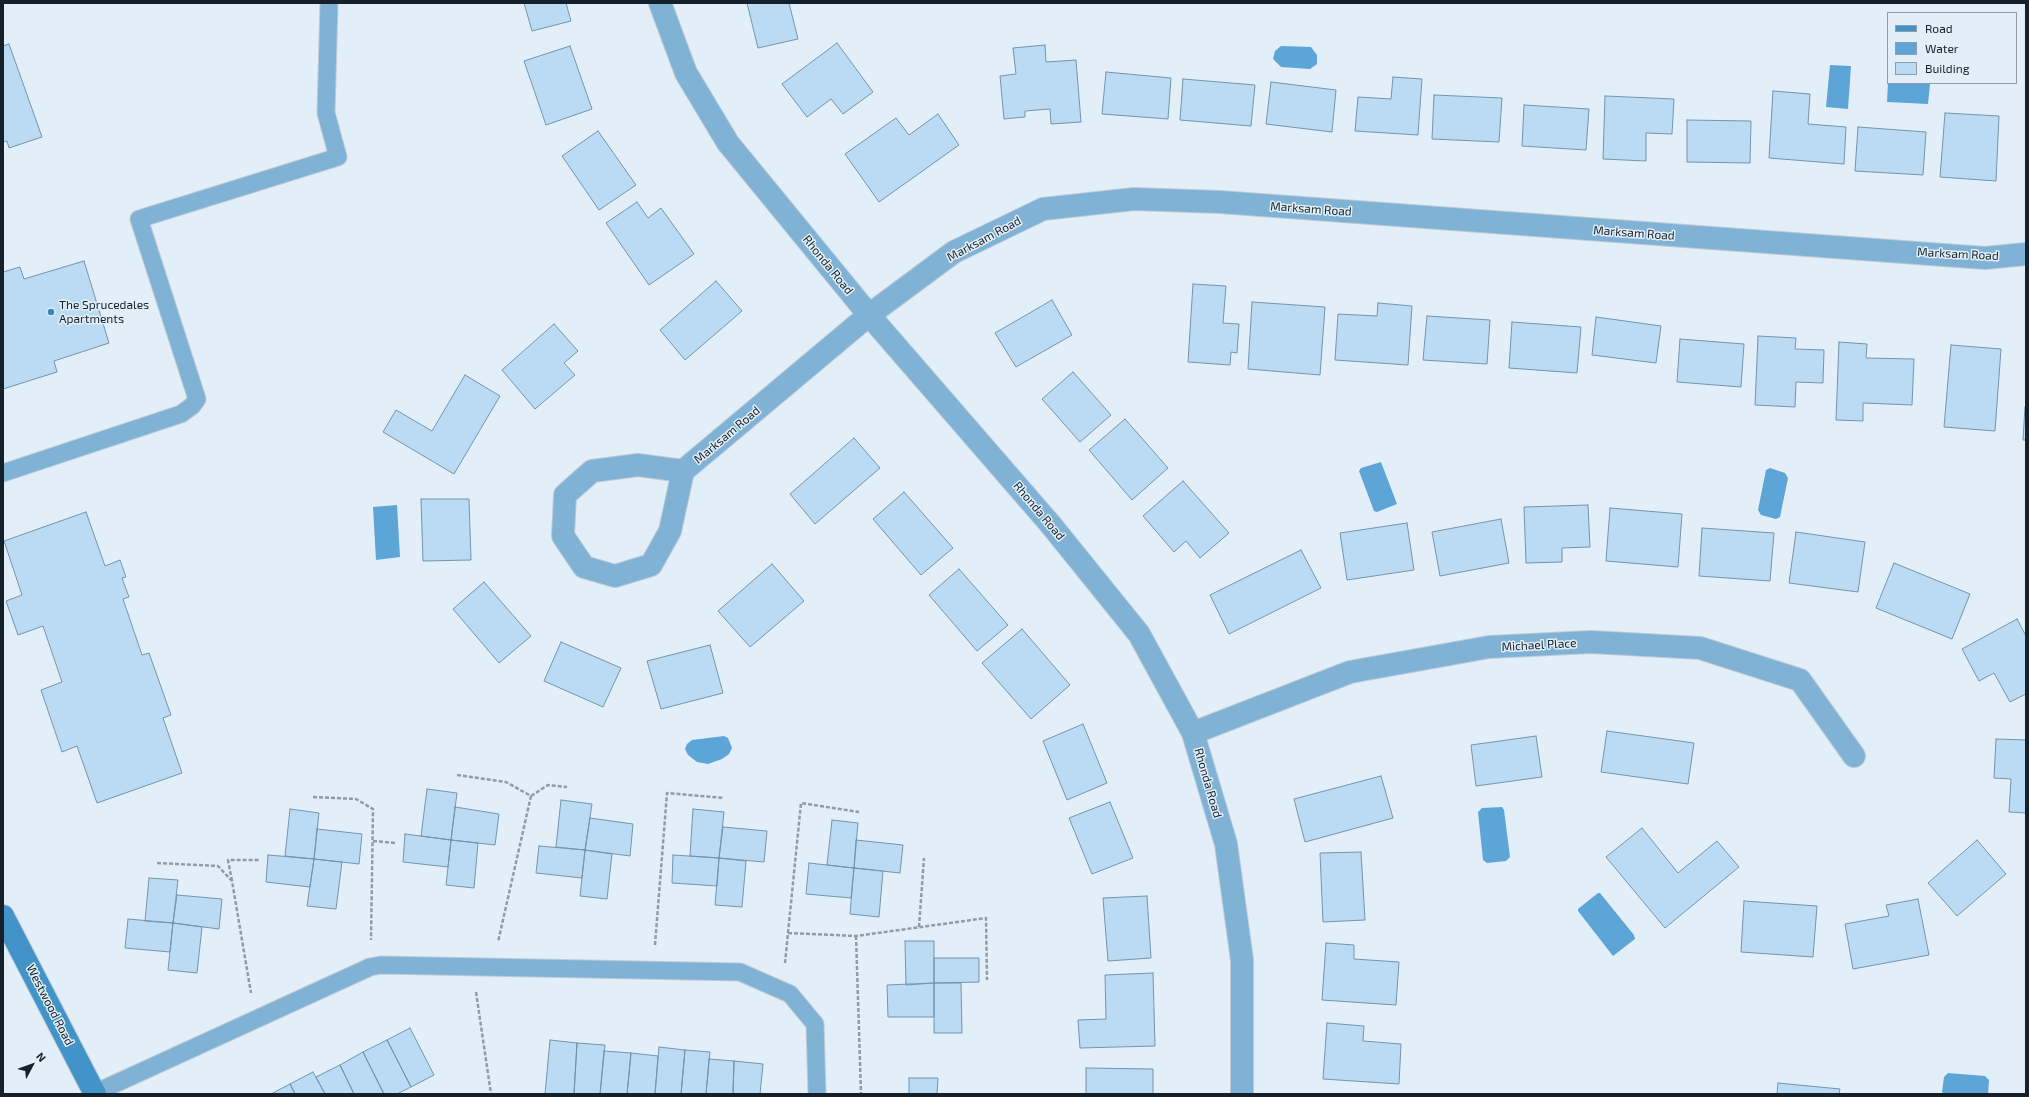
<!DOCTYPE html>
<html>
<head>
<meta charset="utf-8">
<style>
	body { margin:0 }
	#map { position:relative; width:2029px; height:1097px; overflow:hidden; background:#e2eff9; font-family:"Exo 2",sans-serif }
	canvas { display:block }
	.frame { position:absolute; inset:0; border:4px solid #14212a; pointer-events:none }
	.legend { position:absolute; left:1887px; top:12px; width:130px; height:72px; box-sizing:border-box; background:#e2eff9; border:1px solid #909da6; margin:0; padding:5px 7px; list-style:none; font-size:12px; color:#14212a }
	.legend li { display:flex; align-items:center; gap:8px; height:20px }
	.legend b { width:20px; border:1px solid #909da6 }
	.north { position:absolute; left:12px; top:1045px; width:40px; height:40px; -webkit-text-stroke:3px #e2eff9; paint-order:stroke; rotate:49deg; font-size:11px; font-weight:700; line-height:16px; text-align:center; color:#14212a }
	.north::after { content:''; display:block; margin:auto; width:14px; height:18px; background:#14212a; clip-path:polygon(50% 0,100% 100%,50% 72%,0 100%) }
</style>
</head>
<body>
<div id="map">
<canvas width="2029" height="1097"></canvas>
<div class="frame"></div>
<ul class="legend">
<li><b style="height:5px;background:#4293c7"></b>Road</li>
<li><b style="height:11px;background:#5ca5d6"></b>Water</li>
<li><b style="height:11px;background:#badbf3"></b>Building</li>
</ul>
<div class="north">N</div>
</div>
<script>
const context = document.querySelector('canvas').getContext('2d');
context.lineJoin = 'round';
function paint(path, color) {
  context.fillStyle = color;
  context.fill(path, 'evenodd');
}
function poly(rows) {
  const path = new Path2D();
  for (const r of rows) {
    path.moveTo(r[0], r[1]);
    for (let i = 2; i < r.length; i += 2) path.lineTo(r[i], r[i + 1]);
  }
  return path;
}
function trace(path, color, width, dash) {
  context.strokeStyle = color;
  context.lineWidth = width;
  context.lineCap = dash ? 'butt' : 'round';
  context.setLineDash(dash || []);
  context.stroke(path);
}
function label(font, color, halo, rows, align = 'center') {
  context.font = font + ' "Exo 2",sans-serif';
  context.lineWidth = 3;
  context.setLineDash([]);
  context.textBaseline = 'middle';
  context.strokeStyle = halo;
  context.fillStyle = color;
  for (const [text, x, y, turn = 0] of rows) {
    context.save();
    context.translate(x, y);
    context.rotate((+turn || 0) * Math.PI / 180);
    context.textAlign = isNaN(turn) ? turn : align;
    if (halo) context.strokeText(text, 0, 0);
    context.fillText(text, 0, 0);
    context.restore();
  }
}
paint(poly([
	[1281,46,1311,47,1317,55,1317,64,1310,69,1281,67,1273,59,1275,51],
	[1830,65,1851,66,1848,109,1826,107],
	[1888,82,1930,84,1928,104,1887,102],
	[1381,462,1397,504,1377,512,1374,511,1359,471,1361,468],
	[1770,468,1785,473,1788,478,1780,517,1776,519,1761,515,1758,510,1766,470],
	[397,505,400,557,376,560,373,507],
	[724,736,728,738,732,748,729,754,722,759,708,764,697,762,688,755,685,749,687,744,692,740],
	[1502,807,1504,810,1510,857,1506,861,1487,863,1483,860,1478,812,1482,808],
	[1598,893,1600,893,1634,935,1635,939,1613,956,1578,911,1578,909],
	[1948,1073,1985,1076,1989,1080,1988,1094,1944,1094,1942,1092,1944,1077]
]), '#5ca5d6');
const building = poly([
	[524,3,566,3,571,21,532,31,524,3],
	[747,3,789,3,798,39,758,48,747,3],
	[837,43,873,92,843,114,831,99,807,117,782,84,837,43],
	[9,44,42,137,9,148,7,141,3,142,3,46,9,44],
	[1045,45,1046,62,1076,60,1081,122,1051,124,1050,109,1025,111,1025,117,1004,119,1000,76,1016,74,1013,48,1045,45],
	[570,46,592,109,546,125,524,61,570,46],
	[1106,72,1171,78,1168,119,1102,114,1106,72],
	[1393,77,1422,79,1418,135,1355,131,1358,97,1391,99,1393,77],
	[1183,79,1255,85,1251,126,1180,120,1183,79],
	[1271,82,1336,90,1332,132,1266,124,1271,82],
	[1773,91,1810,94,1808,124,1846,127,1844,164,1769,158,1773,91],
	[1434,95,1502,98,1499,142,1432,139,1434,95],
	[1605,96,1674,99,1672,134,1646,133,1646,161,1603,159,1605,96],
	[1524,105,1589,109,1586,150,1522,146,1524,105],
	[1945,113,1999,116,1996,181,1940,177,1945,113],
	[938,114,959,145,879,202,845,154,896,118,909,135,938,114],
	[1687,120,1751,121,1750,163,1687,162,1687,120],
	[1858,127,1926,132,1923,175,1855,171,1858,127],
	[598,131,636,185,599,210,562,156,598,131],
	[637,202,648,218,661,208,694,254,649,285,606,223,637,202],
	[84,261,109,343,54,361,57,372,3,389,3,272,20,267,24,279,84,261],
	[716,281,742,311,685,360,660,330,716,281],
	[1193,284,1226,286,1223,323,1239,324,1237,353,1231,352,1230,365,1188,362,1193,284],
	[1052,300,1072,335,1016,367,995,333,1052,300],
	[1252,302,1325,307,1320,375,1248,369,1252,302],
	[1378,303,1412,306,1408,365,1335,360,1338,314,1377,316,1378,303],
	[1427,316,1490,320,1487,364,1423,360,1427,316],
	[1596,317,1661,326,1656,363,1592,355,1596,317],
	[1512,322,1581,327,1577,373,1509,368,1512,322],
	[554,324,578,351,564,363,575,375,535,409,502,370,554,324],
	[1758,336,1796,338,1795,349,1824,350,1823,383,1796,382,1795,407,1755,405,1758,336],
	[1680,339,1744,344,1741,387,1677,382,1680,339],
	[1839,342,1867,344,1866,358,1914,359,1912,405,1863,403,1863,421,1836,420,1839,342],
	[1951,345,2001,349,1995,431,1944,427,1951,345],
	[1073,372,1111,415,1080,442,1042,399,1073,372],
	[465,375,500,396,454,474,383,432,396,410,432,431,465,375],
	[2025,407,2026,407,2026,440,2023,440,2025,407],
	[1125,419,1168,468,1132,500,1089,450,1125,419],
	[854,438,880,468,815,524,790,494,854,438],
	[1183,481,1229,533,1200,558,1186,541,1174,552,1143,516,1183,481],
	[904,492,953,548,921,575,873,519,904,492],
	[421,499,469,499,471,560,423,561,421,499],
	[1588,505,1590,547,1562,548,1562,562,1526,563,1524,507,1588,505],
	[1610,508,1682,514,1678,567,1606,561,1610,508],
	[86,512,105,566,120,560,126,577,122,578,129,597,123,599,142,655,149,653,171,715,163,718,182,773,97,803,77,746,62,752,41,690,62,682,43,626,18,635,6,601,22,595,4,541,86,512],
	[1501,519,1509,563,1440,576,1432,532,1501,519],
	[1407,523,1414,570,1347,580,1340,533,1407,523],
	[1702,528,1774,533,1770,581,1699,576,1702,528],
	[1796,532,1865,542,1858,592,1789,583,1796,532],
	[1301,550,1321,588,1229,634,1210,595,1301,550],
	[1894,563,1970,594,1952,639,1876,608,1894,563],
	[772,564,804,601,750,647,718,611,772,564],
	[959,569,1008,625,977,651,929,595,959,569],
	[484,582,531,636,499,663,453,609,484,582],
	[2017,619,2026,636,2026,694,2010,702,1994,673,1979,681,1962,649,2017,619],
	[1022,629,1070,685,1031,719,982,663,1022,629],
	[561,642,621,668,603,707,544,681,561,642],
	[710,645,723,693,661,709,647,661,710,645],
	[1083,724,1107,783,1067,800,1043,741,1083,724],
	[1607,731,1694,743,1688,784,1601,772,1607,731],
	[1536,736,1542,777,1476,786,1471,745,1536,736],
	[1996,739,2026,740,2026,813,2009,812,2011,779,1994,778,1996,739],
	[1381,776,1393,818,1305,842,1294,799,1381,776],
	[427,789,457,793,451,840,421,836,427,789],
	[561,800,592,804,585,850,556,847,561,800],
	[1110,802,1133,858,1092,874,1069,818,1110,802],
	[455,807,499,814,495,845,451,840,455,807],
	[290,809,319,813,314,859,285,856,290,809],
	[693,809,724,812,719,858,690,856,693,809],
	[590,818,633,824,630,856,585,850,590,818],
	[832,820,858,823,854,868,827,865,832,820],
	[723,827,767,831,764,862,719,858,723,827],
	[1642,828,1678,873,1717,841,1739,867,1665,928,1606,857,1642,828],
	[317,829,362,834,359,864,314,859,317,829],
	[405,834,451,840,448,867,403,862,405,834],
	[451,840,478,843,474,888,446,885,451,840],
	[856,840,903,845,900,873,854,868,856,840],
	[1977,840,2006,874,1957,916,1928,883,1977,840],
	[539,846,585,850,582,878,536,873,539,846],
	[585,850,612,854,607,899,580,896,585,850],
	[1361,852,1365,920,1323,922,1320,853,1361,852],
	[268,855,314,859,310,887,266,882,268,855],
	[673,855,719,858,717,886,672,883,673,855],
	[719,858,746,861,742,907,715,905,719,858],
	[314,859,342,862,336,909,307,906,314,859],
	[809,863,854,868,851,898,806,894,809,863],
	[854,868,883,871,879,917,850,914,854,868],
	[149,878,178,880,173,923,145,921,149,878],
	[177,895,222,899,219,929,173,923,177,895],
	[1147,896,1151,958,1108,961,1103,898,1147,896],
	[1918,899,1929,955,1853,969,1845,924,1889,916,1886,905,1918,899],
	[1744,901,1817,906,1813,957,1741,952,1744,901],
	[128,919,173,923,170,952,125,948,128,919],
	[173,923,202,927,197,973,168,970,173,923],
	[905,941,934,941,934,983,906,985,905,941],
	[1326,943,1354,945,1354,959,1399,962,1396,1005,1322,1000,1326,943],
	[934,958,979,958,979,982,934,983,934,958],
	[1153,973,1155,1046,1080,1048,1078,1020,1106,1019,1105,975,1153,973],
	[934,983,934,1017,888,1017,887,985,934,983],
	[934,983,961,983,962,1033,934,1033,934,983],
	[1327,1023,1364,1026,1363,1041,1401,1044,1399,1084,1323,1079,1327,1023],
	[410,1028,434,1075,411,1087,387,1040,410,1028],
	[387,1040,411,1087,397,1094,384,1094,363,1052,387,1040],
	[550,1040,577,1043,574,1094,545,1094,550,1040],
	[577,1043,605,1045,600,1094,574,1094,577,1043],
	[659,1047,685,1050,681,1094,655,1094,659,1047],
	[685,1050,710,1052,706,1094,681,1094,685,1050],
	[604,1051,631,1053,627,1094,600,1094,604,1051],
	[363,1052,384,1094,354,1094,340,1065,363,1052],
	[631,1053,658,1056,655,1094,627,1094,631,1053],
	[709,1059,734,1061,733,1094,706,1094,709,1059],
	[734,1061,763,1064,760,1094,733,1094,734,1061],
	[340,1065,354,1094,325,1094,316,1077,340,1065],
	[1086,1068,1153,1069,1153,1094,1086,1094,1086,1068],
	[313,1072,325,1094,295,1094,290,1084,313,1072],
	[909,1078,938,1078,937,1094,909,1094,909,1078],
	[1778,1083,1840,1089,1839,1094,1777,1094,1778,1083],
	[290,1084,295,1094,271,1094,290,1084]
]);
paint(building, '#badbf3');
trace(building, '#7494aa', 1);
const lane = poly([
	[3,473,181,414,192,406,197,399,139,219,338,157,326,113,329,3],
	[95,1093,370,967,381,965,740,972,790,994,815,1024,817,1094]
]);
const street = poly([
	[660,3,686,73,728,143,869,315,1051,525,1139,634,1193,733,1226,844,1242,960,1242,1094],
	[683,471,638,465,592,471,565,495,563,536,584,567,615,576,651,565,670,531,683,471,869,315,954,252,1043,209,1134,199,1220,202,1985,258,2026,254],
	[1193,733,1350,672,1489,647,1591,642,1700,648,1800,680,1854,756]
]);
const secondary = poly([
	[3,916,95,1094]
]);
trace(lane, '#bdcad4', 19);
trace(street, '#bdcad4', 24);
trace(secondary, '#bdcad4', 24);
trace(poly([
	[457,775,506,782,531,796,498,942],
	[531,796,548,785,567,787],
	[313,797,356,799,373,809,371,940],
	[373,841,396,843],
	[157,863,218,866,232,881,251,993],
	[232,881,228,860,259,860],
	[919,927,924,858],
	[788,933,856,936,986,918,987,980],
	[856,936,861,1094],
	[655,945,667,793,724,798],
	[785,963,801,803,859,812],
	[476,992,491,1094]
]), '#8f9ca6', 2.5, [4, 2]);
trace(lane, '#80b2d5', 17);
trace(street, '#80b2d5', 22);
trace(secondary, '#4293c7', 22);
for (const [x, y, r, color] of [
	[51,312,4,"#3787b9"]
]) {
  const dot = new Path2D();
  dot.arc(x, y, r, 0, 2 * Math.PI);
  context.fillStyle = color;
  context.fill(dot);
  trace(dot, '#e2eff9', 1.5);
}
label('12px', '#14212a', '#e2eff9', [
	["Marksam Road",1311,209,4],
	["Marksam Road",1634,233,4],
	["Marksam Road",984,239,-28],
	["Marksam Road",1958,254,3],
	["Rhonda Road",828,265,51],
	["Marksam Road",727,435,-40],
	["Rhonda Road",1039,511,50],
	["Michael Place",1539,645,-3],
	["Rhonda Road",1208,783,74],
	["Westwood Road",50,1005,63]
]);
label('12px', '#14212a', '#e2eff9', [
	["The Sprucedales",59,305],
	["Apartments",59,319]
], 'left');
</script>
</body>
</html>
